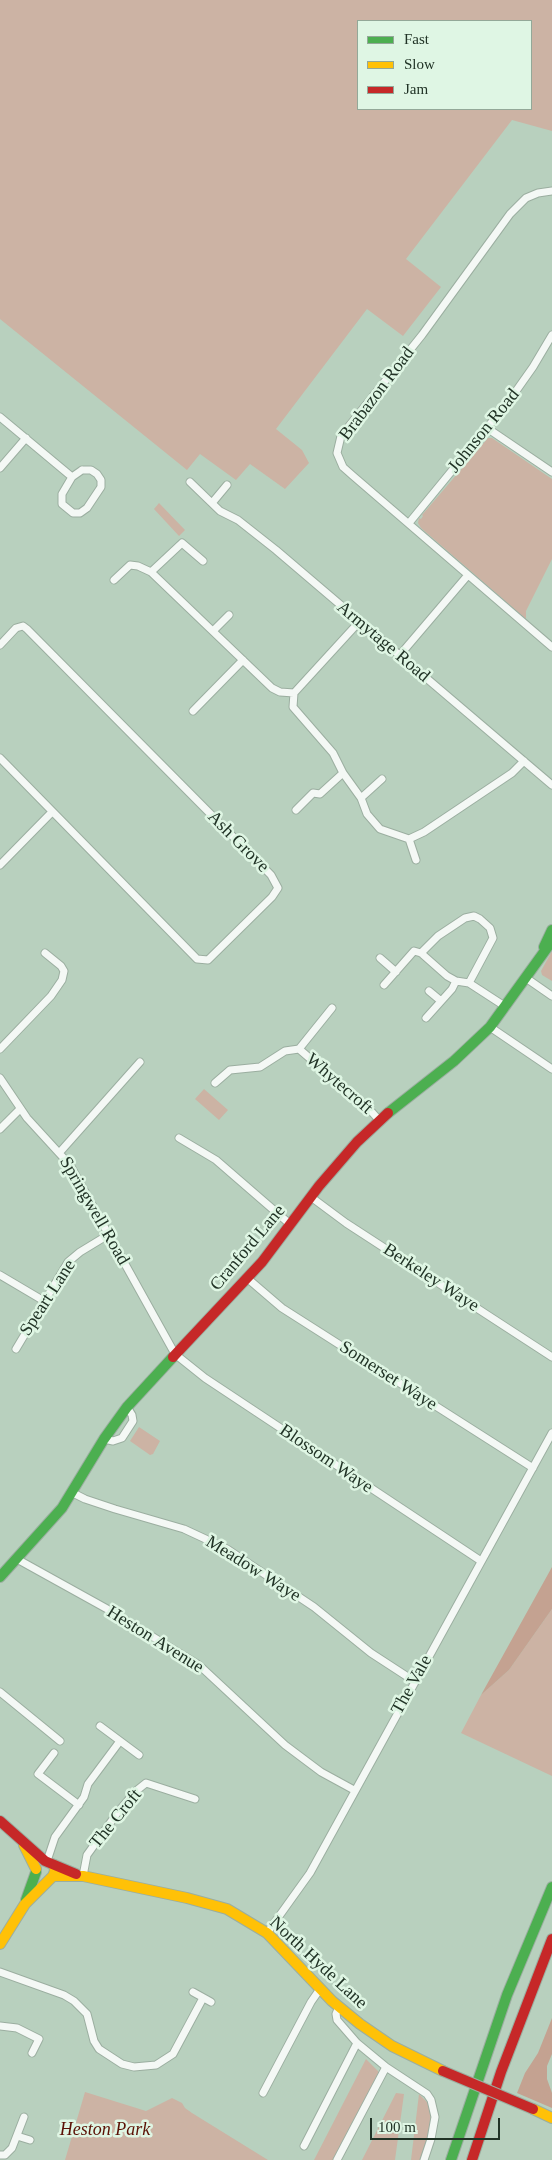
<!DOCTYPE html>
<html>
<head>
<meta charset="utf-8">
<style>
	body { margin:0 }
	#map { position:relative; width:552px; height:2160px; overflow:hidden; background:#b8d0be; font-family:"Times New Roman",serif }
	canvas { display:block }
	.legend { position:absolute; left:357px; top:20px; width:175px; height:90px; box-sizing:border-box; background:#dff6e4; border:1px solid #93a898; margin:0; padding:6px 9px; list-style:none; font-size:15px; color:#213326 }
	.legend li { display:flex; align-items:center; gap:10px; height:25px }
	.legend b { width:25px; border:1px solid #93a898 }
	.scale { position:absolute; left:370px; top:2118px; width:130px; height:22px; box-sizing:border-box; border:2px solid #213326; border-top:0; padding-left:6px; font-size:15px; line-height:18px; white-space:nowrap; color:#213326; -webkit-text-stroke:4px #dff6e4; paint-order:stroke }
</style>
</head>
<body>
<div id="map">
<canvas width="552" height="2160"></canvas>
<ul class="legend">
<li><b style="height:6px;background:#4caf50"></b>Fast</li>
<li><b style="height:6px;background:#ffc107"></b>Slow</li>
<li><b style="height:6px;background:#c62828"></b>Jam</li>
</ul>
<div class="scale">100 m</div>
</div>
<script>
const context = document.querySelector('canvas').getContext('2d');
context.lineJoin = 'round';
function paint(path, color) {
  context.fillStyle = color;
  context.fill(path, 'evenodd');
}
function poly(rows) {
  const path = new Path2D();
  for (const r of rows) {
    path.moveTo(r[0], r[1]);
    for (let i = 2; i < r.length; i += 2) path.lineTo(r[i], r[i + 1]);
  }
  return path;
}
function trace(path, color, width, dash) {
  context.strokeStyle = color;
  context.lineWidth = width;
  context.lineCap = dash ? 'butt' : 'round';
  context.setLineDash(dash || []);
  context.stroke(path);
}
function label(font, color, halo, rows, align = 'center') {
  context.font = font + ' "Times New Roman",serif';
  context.lineWidth = 5;
  context.setLineDash([]);
  context.textBaseline = 'middle';
  context.strokeStyle = halo;
  context.fillStyle = color;
  for (const [text, x, y, turn = 0] of rows) {
    context.save();
    context.translate(x, y);
    context.rotate((+turn || 0) * Math.PI / 180);
    context.textAlign = isNaN(turn) ? turn : align;
    if (halo) context.strokeText(text, 0, 0);
    context.fillText(text, 0, 0);
    context.restore();
  }
}
paint(poly([
	[0,0,552,0,552,131,512,120,406,259,441,287,403,336,367,309,276,429,302,450,309,463,285,489,250,464,236,480,200,454,187,470,0,319],
	[358,21,531,21,531,109,358,109],
	[488,438,492,438,552,479,552,559,526,611,526,619,421,528,418,523,419,518,421,519,423,516,422,515],
	[159,503,185,530,179,536,154,509],
	[552,951,552,981,542,975,541,971],
	[204,1089,228,1110,219,1120,195,1099],
	[139,1427,160,1441,153,1454,150,1455,130,1441],
	[552,1609,552,1776,461,1733,481,1695,509,1670],
	[366,2059,379,2072,334,2160,314,2160],
	[85,2092,146,2111,172,2098,182,2103,185,2108,192,2113,268,2160,65,2160],
	[396,2093,404,2094,395,2160,362,2160],
	[419,2094,426,2101,430,2107,431,2126,421,2160,411,2160]
]), '#ccb3a4');
paint(poly([
	[552,1567,552,1609,509,1670,481,1695],
	[552,2018,552,2054,547,2066,547,2079,552,2093,552,2108,517,2093,525,2073,538,2053]
]), '#c4a291');
const street = poly([
	[552,191,538,193,526,198,510,214,422,335,341,436,337,453,343,467,352,475,552,647],
	[0,417,72,477],
	[487,428,552,472],
	[0,468,26,438],
	[82,470,91,470,97,474,101,480,101,487,87,508,80,513,73,513,62,504,62,494,72,477,82,470],
	[190,482,220,511,238,520,276,550,552,785],
	[212,503,227,485],
	[409,523,509,401,533,367,552,335],
	[151,572,182,543,203,561],
	[114,580,130,565,138,566,151,572,272,688,280,692,294,693],
	[359,622,294,693,293,707,333,753,343,773,361,798,367,814,380,829,409,839,424,832,512,773,524,761],
	[213,631,229,615],
	[0,645,16,628,23,626,27,629,271,875,278,888,272,897,208,960,197,959,0,758],
	[399,656,468,575],
	[193,711,243,660],
	[361,798,382,779],
	[296,810,313,793,320,794,343,773],
	[409,839,416,860],
	[0,865,52,812],
	[421,953,438,936,465,918,474,916,480,919,490,928,493,938,469,983],
	[380,958,396,972],
	[526,978,552,996],
	[384,985,414,951,421,953,447,976,456,981,469,983,506,1007],
	[429,991,441,1001],
	[426,1018,452,989,456,981],
	[490,1027,552,1069],
	[0,1049,51,996,62,980,64,971,61,966,45,953],
	[299,1049,332,1008],
	[0,1078,27,1118,70,1165,175,1354,205,1378,481,1561],
	[215,1083,230,1070,260,1067,285,1051,299,1049,370,1110,379,1120],
	[0,1129,20,1109],
	[179,1138,216,1160,291,1225],
	[60,1152,140,1062],
	[311,1197,346,1223,552,1357],
	[0,1275,44,1301],
	[247,1278,282,1308,533,1468],
	[16,1349,68,1262,80,1252,108,1235],
	[104,1439,113,1441,122,1438,133,1421,132,1415,127,1407],
	[73,1493,85,1499,115,1509,184,1529,227,1549,314,1607,371,1653,414,1681],
	[17,1559,109,1610,199,1665,285,1745,321,1772,354,1790],
	[0,1692,60,1741],
	[100,1726,139,1755],
	[54,1753,38,1774,79,1805],
	[47,1861,55,1837,84,1797,88,1784,120,1741],
	[83,1876,87,1855,118,1812,136,1791,146,1783,195,1799],
	[267,1933,310,1873,552,1433],
	[0,1972,64,1995,74,2001,87,2014,94,2041,99,2049,122,2064,134,2067,156,2065,173,2054,203,1998],
	[193,1992,211,2002],
	[339,2007,336,2014,337,2020,357,2043,386,2067,427,2094,431,2100,435,2117,431,2139,424,2160],
	[0,2026,17,2028,39,2039,32,2053],
	[263,2093,311,2002,320,1989],
	[17,2136,30,2140],
	[304,2146,357,2043],
	[0,2155,5,2155,12,2148,24,2117],
	[337,2160,386,2067]
]);
const fast = poly([
	[544,947,552,930],
	[388,1113,454,1061,490,1027,552,941],
	[0,1577,62,1508,104,1439,127,1407,173,1357],
	[26,1900,36,1872],
	[451,2160,507,1995,552,1887]
]);
const slow = poly([
	[24,1845,36,1869],
	[53,1876,83,1876,187,1898,227,1909,267,1933,332,2001,360,2024,392,2046,443,2071],
	[0,1944,25,1904,53,1876,55,1871,54,1865],
	[533,2109,552,2118]
]);
const jam = poly([
	[173,1357,262,1262,319,1186,357,1142,388,1113],
	[0,1821,45,1861,76,1874],
	[472,2160,501,2072,552,1939]
]);
trace(street, '#9baea0', 9);
trace(fast, '#9baea0', 12);
trace(slow, '#9baea0', 12);
trace(jam, '#9baea0', 12);
trace(street, '#f4f8f5', 7);
trace(fast, '#4caf50', 10);
trace(slow, '#ffc107', 10);
trace(jam, '#c62828', 10);
const jamBridge = poly([
	[443,2071,533,2109]
]);
trace(jamBridge, '#9baea0', 12, []);
trace(jamBridge, '#c62828', 10);
label('18px', '#213326', '#dff6e4', [
	["Brabazon Road",377,394,-53],
	["Johnson Road",484,431,-51],
	["Armytage Road",383,642,40],
	["Ash Grove",238,842,45],
	["Whytecroft",339,1084,41],
	["Springwell Road",94,1211,60],
	["Cranford Lane",248,1248,-50],
	["Berkeley Waye",431,1278,33],
	["Speart Lane",48,1298,-57],
	["Somerset Waye",388,1376,33],
	["Blossom Waye",326,1459,34],
	["Meadow Waye",253,1569,32],
	["Heston Avenue",155,1640,32],
	["The Vale",412,1685,-61],
	["The Croft",116,1819,-51],
	["North Hyde Lane",318,1963,43]
]);
label('italic 18px', '#5b1105', '#dff6e4', [
	["Heston Park",105,2130]
]);
</script>
</body>
</html>
